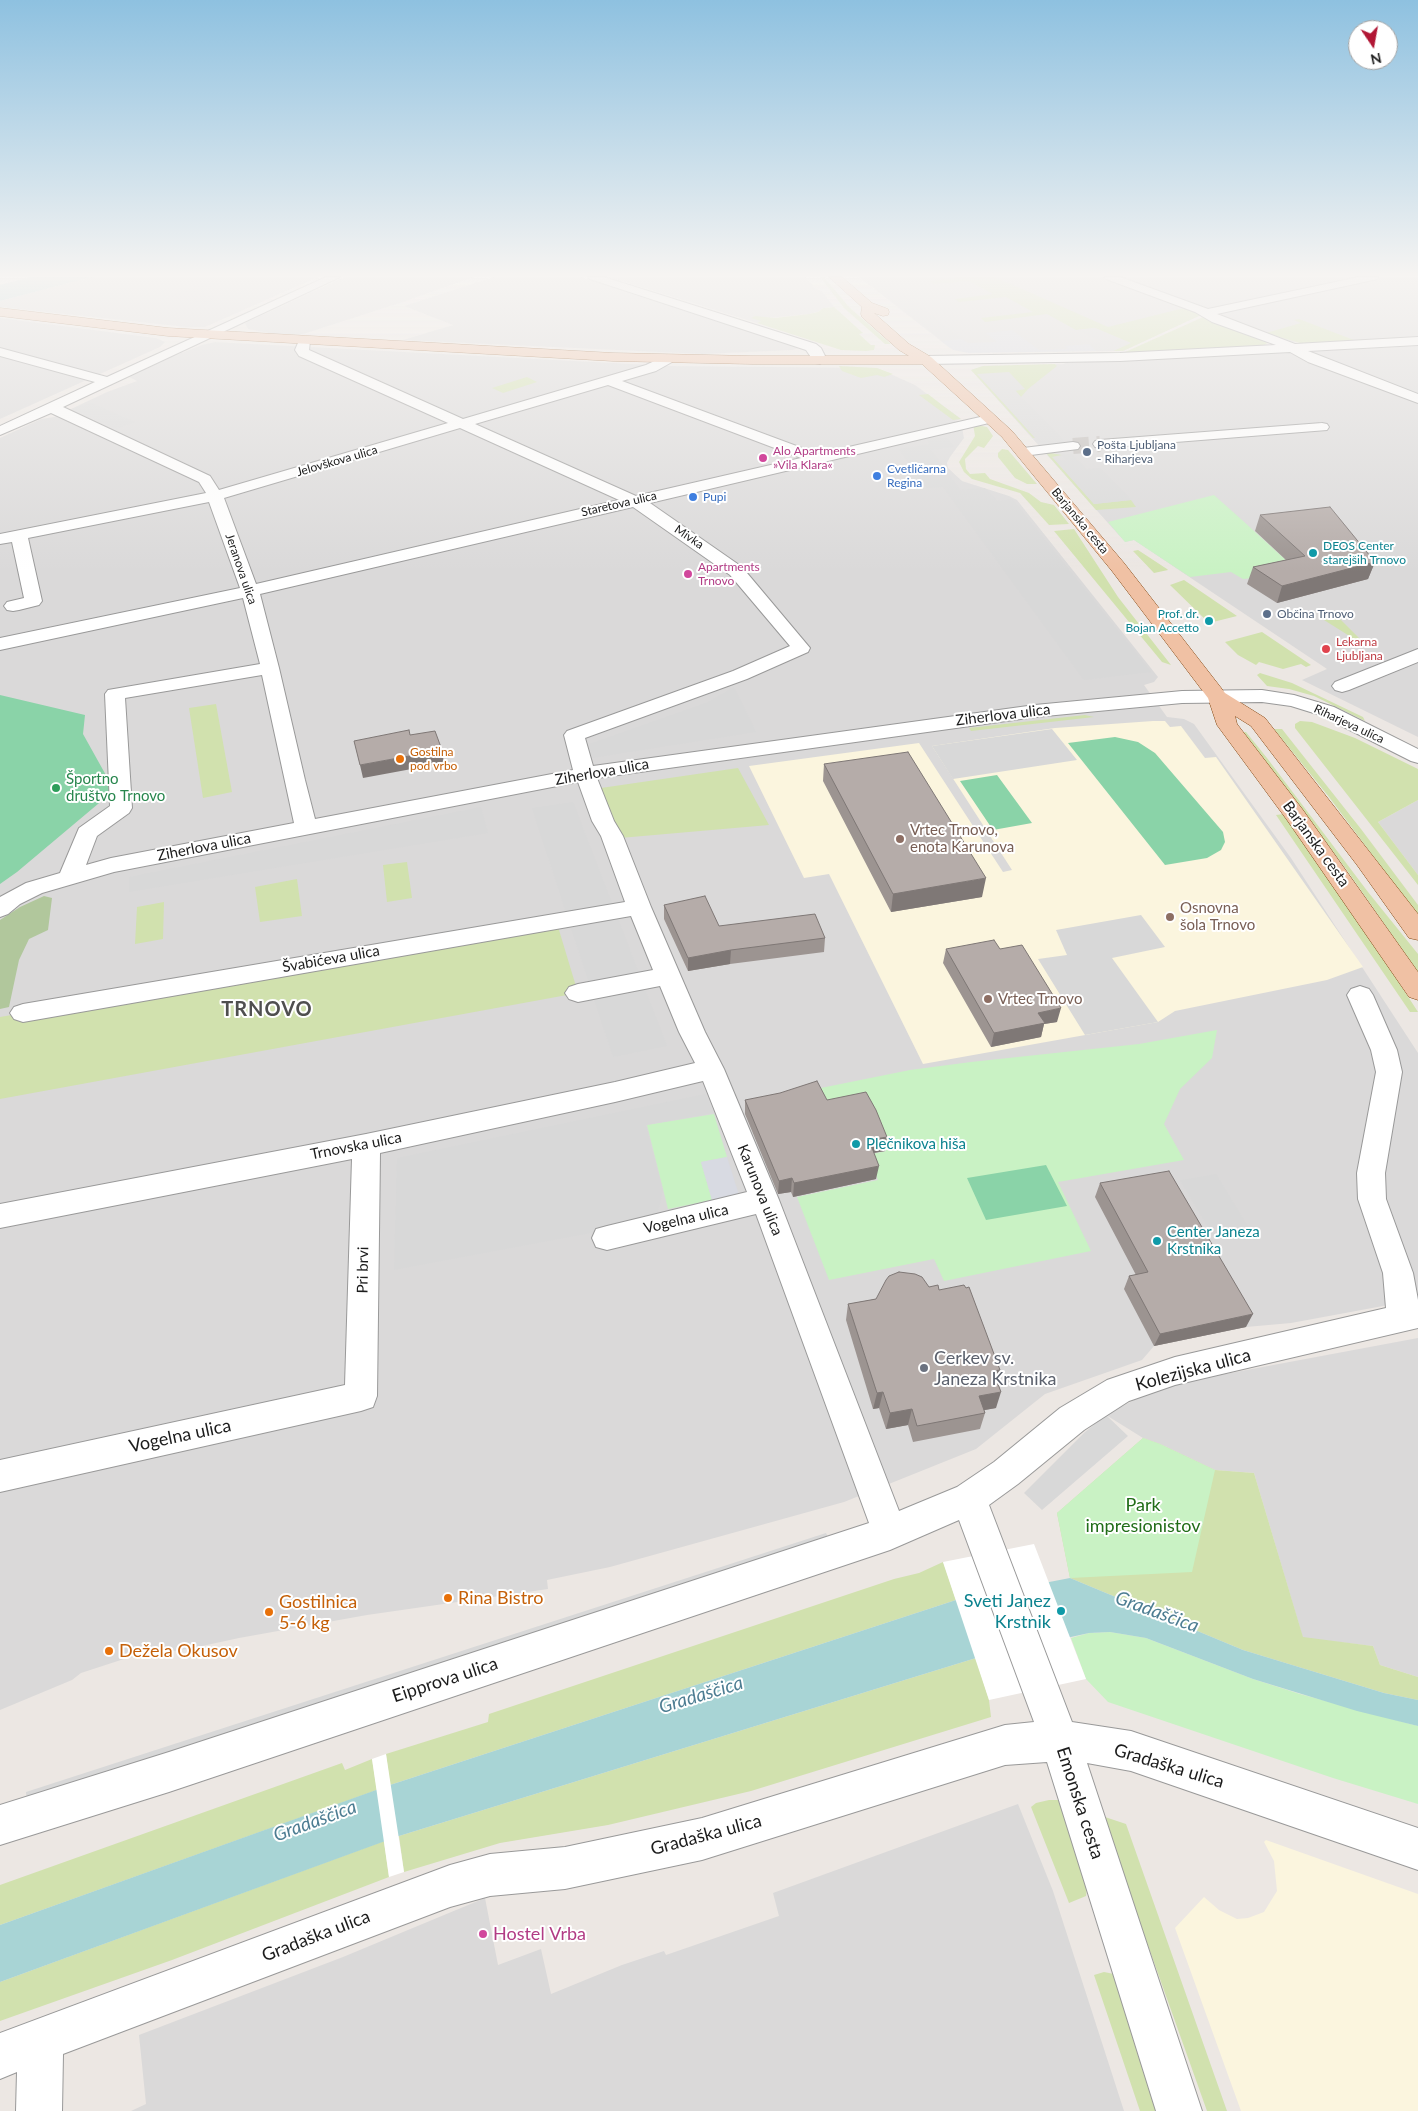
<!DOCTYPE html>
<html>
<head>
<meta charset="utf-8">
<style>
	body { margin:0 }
	#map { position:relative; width:1418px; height:2111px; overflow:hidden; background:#ece7e3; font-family:Lato,sans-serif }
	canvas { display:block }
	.north { position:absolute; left:1348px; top:20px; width:50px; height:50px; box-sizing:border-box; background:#fff; border:1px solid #a4a4a4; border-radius:50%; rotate:168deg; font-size:14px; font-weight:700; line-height:20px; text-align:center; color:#1c1c1c }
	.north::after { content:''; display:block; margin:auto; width:18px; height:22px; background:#b11735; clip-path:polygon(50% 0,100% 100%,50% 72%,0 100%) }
</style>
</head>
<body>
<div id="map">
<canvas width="1418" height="2111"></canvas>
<div class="north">N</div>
</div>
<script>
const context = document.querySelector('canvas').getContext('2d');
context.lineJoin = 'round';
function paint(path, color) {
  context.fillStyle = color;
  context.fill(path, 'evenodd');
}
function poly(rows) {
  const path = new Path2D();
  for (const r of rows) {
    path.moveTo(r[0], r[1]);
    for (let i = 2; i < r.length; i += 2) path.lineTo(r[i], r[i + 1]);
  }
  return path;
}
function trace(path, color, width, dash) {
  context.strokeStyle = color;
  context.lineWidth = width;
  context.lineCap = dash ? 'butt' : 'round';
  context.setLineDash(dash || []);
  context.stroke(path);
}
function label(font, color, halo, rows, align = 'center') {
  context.font = font + ' Lato,sans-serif';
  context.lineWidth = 4;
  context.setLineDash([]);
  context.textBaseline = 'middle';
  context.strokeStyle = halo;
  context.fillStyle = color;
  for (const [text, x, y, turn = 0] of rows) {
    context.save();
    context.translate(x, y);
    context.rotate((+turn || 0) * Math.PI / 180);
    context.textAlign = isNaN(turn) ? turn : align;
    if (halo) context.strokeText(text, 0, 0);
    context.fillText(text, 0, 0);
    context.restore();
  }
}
paint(poly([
	[92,277,318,277,205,327,186,327,0,307,0,301],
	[345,277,474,277,400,303,300,335,273,334,248,329,245,323],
	[494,277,581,277,799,348,793,350,702,354,403,340,453,325,404,306],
	[609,277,805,277,816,289,822,291,834,307,823,308,818,312,809,314,768,318,757,323],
	[859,277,1103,277,1181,305,1201,315,1123,351,964,352,950,348],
	[1118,277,1418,277,1418,337,1359,342,1292,342,1220,316,1222,313],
	[0,318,156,338,165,342,160,347,0,419],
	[215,342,670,366,877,368,915,385,961,419,955,421,962,427,964,438,950,457,947,463,948,468,962,481,1009,496,1017,500,1158,677,1154,682,1144,685,1167,717,1184,719,1194,724,1291,858,1418,1053,1418,1297,1383,1306,1291,1323,1246,1327,1154,1346,1142,1360,1045,1394,976,1449,844,1502,610,1567,547,1580,548,1589,367,1615,239,1638,193,1648,127,1658,81,1673,72,1680,0,1710,0,438,41,419,54,417,107,392,137,381,129,377,171,357,202,345],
	[1418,346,1418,737,1302,680,1327,669,1134,540,1125,542,971,370,983,366,1064,364,1065,363],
	[1418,800,1418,875,1378,822],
	[1418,1338,1418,1677,1380,1665,1373,1646,1303,1638,1254,1473,1215,1470,1160,1444,1143,1438,1106,1415,1147,1393,1193,1380],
	[1018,1804,1053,1891,1124,2111,131,2111,146,2104,139,2035,343,1957,485,1898,498,1965,541,1949,551,1994,622,1965,664,1951,666,1955,779,1916,773,1893]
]), '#dad9d9');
paint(poly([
	[1153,721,1165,721,1170,727,1181,726,1205,758,1216,757,1363,967,1327,980,1175,1011,1158,1022,923,1064,829,874,804,878,749,766,919,743,1003,872,1012,870,932,746,1055,728],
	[1266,1840,1418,1894,1418,2111,1241,2111,1175,1928,1204,1897,1219,1910,1237,1919,1248,1918,1264,1912,1277,1891,1274,1861,1264,1842]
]), '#fbf5de');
paint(poly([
	[820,277,824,277,849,307,891,344,885,344,844,308],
	[954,277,995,277,1108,327,1184,308,1201,315,1123,351,1113,351,1130,343,1095,328,1076,330,1047,314,985,322,981,318,1033,312,1006,297,959,302,955,299,993,294,969,281,934,284,930,281,956,278],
	[834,307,863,333,859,334,871,345,875,345,874,350,866,351,841,350,757,323,761,321,751,318,755,316,775,318,809,314,818,312,823,308],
	[1203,317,1268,343,1261,346,1123,353],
	[1299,319,1359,342,1300,343,1266,333,1301,323,1294,320],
	[1055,364,1057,366,1028,389,1021,397,1015,390,1025,389,978,374,1035,438,1033,438,971,370,983,366],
	[839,366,877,368,893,374,884,377,877,375,861,378,842,371],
	[527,377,537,382,503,393,492,388],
	[928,394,942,405,961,419,953,420,919,395],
	[973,424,987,427,993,436,984,448,978,446,965,459,966,469,970,474,985,473,990,479,1029,493,1041,502,1054,505,1069,524,1049,525,1020,493,972,479,964,472,959,462,975,436],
	[1002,449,1008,450,1037,484,1027,484,1015,478,998,457,998,453],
	[1045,452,1062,455,1052,457,1094,504,1131,500,1136,507,1096,510],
	[1074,529,1118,597,1171,665,1162,662,1054,531],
	[1138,550,1167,569,1168,570,1154,573,1133,551],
	[1184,580,1237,616,1209,623,1170,585],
	[1326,617,1339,618,1363,642,1359,642,1324,620],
	[1262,632,1311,665,1306,667,1301,664,1283,669,1259,662,1256,665,1238,655,1225,642],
	[1260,673,1292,683,1363,717,1365,721,1314,696,1289,689,1267,686,1257,675],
	[216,704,232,792,203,798,189,708],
	[1085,715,1094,717,971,731,969,728],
	[1300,721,1312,722,1355,738,1418,769,1418,800,1378,822,1418,875,1418,885,1295,728,1295,724],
	[1274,729,1282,729,1361,829,1418,905,1418,916,1329,797],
	[1243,732,1246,732,1267,758,1368,892,1418,954,1418,972,1346,869],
	[738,768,769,825,620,838,601,788],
	[1284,814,1376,947,1418,1012,1410,1012,1276,815],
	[407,862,412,898,387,902,383,865],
	[297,879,302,916,260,922,255,887],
	[164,902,163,939,135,944,137,907],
	[556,920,578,993,0,1099,0,1017],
	[1143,1438,1160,1444,1215,1470,1254,1473,1303,1637,1373,1646,1380,1665,1418,1677,1418,1700,1384,1693,1243,1650,1070,1578,1057,1513],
	[943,1562,956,1600,390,1785,386,1754,488,1722,489,1714,894,1579,919,1573],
	[976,1658,989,1700,991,1717,751,1791,608,1825,500,1843,404,1872,399,1836],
	[372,1759,377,1790,0,1925,0,1885,342,1763,345,1770],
	[1049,1800,1059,1800,1087,1889,1086,1896,1069,1903,1031,1807,1036,1803],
	[1105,1817,1126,1824,1227,2111,1207,2111,1109,1836],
	[384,1841,389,1877,172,1960,0,2021,0,1982],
	[1104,1972,1114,1974,1162,2111,1140,2111,1094,1975]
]), '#d1e1ae');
paint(poly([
	[44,896,52,898,48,930,29,939,19,960,9,1007,0,1009,0,920,20,907]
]), '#b1c79c');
paint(poly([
	[1214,495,1242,520,1300,573,1243,579,1231,572,1190,577,1134,540,1125,542,1108,522],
	[1217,1030,1212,1058,1180,1089,1164,1124,1184,1160,1058,1182,1091,1251,944,1281,934,1259,829,1280,797,1197,878,1180,868,1155,886,1151,862,1096,802,1109,796,1093,910,1070,971,1062,1139,1044],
	[714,1114,727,1157,701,1162,712,1200,668,1209,647,1125],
	[1143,1438,1160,1444,1215,1470,1192,1572,1070,1578,1057,1513],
	[1110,1632,1146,1638,1253,1679,1300,1694,1418,1726,1418,1804,1333,1778,1108,1702,1086,1679,1071,1638,1089,1633]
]), '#c9f2c4');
paint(poly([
	[0,695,85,715,83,734,112,786,111,793,17,872,0,884],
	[1115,737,1138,742,1155,753,1223,832,1225,842,1221,850,1207,858,1165,865,1068,743],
	[997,775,1032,823,993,830,960,781],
	[1046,1165,1067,1206,986,1220,967,1178]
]), '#8ad3a8');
paint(poly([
	[862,277,881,277,962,339,944,341],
	[206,282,217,284,197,292,220,298,206,304,169,296],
	[1095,328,1131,343,1113,351,1096,351,1089,344,1105,343,1076,330],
	[1009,372,1025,389,1015,391,1065,442,1040,443,977,374],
	[92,403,135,422,116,429,72,409],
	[947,438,954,447,931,450,960,490,985,488,997,501,1012,499,1151,672,1084,680,943,487,927,488,899,449,930,444,927,439],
	[1072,454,1086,469,1100,468,1131,500,1094,504,1056,461,1066,460,1062,455],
	[734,687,756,732,592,758,589,744,708,702],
	[1052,729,1077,760,953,779,932,746],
	[573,802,667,1046,613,1057,532,808],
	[481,807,488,833,129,892,129,877],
	[1141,915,1165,947,1112,958,1158,1022,1085,1035,1038,959,1067,955,1056,930],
	[705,1094,714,1113,646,1125,663,1190,658,1211,634,1225,394,1270,397,1158],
	[1216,1174,1251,1232,1215,1239,1180,1180],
	[1106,1415,1128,1436,1042,1510,1024,1493,1085,1432],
	[826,1533,831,1543,27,1804,26,1792]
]), '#d8d8d8');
paint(poly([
	[1012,330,1039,350,1068,349,1065,346,1089,344,1096,351,969,353,953,350,941,341,962,339,968,343,997,342,986,333],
	[727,1157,739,1195,712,1200,701,1162]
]), '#d8dae2');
paint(poly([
	[31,277,92,277,0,301,0,285],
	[1070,1578,1243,1650,1384,1693,1418,1700,1418,1726,1357,1711,1253,1679,1146,1638,1110,1632,1089,1633,976,1658,399,1836,0,1982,0,1925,390,1785,956,1600]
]), '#a8d4d5');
paint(poly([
	[1034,1544,1086,1679,989,1700,943,1562],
	[386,1754,404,1872,389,1877,372,1759]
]), '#fff');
trace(poly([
	[1073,446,1100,444]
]), '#c2bebb', 16, [16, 8]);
const minor = poly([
	[326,277,340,277,63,407,210,476,219,490,448,423,299,356,295,350,300,338,304,337,310,341,309,350,463,419,646,365,667,355,674,359,672,362,656,371,622,381,818,454,989,415,994,416,996,419,994,422,989,423,650,503,742,567,810,648,808,652,747,679,585,738,593,766,1035,705,1182,691,1262,690,1294,695,1334,707,1418,749,1418,763,1411,761,1320,715,1291,706,1262,702,1182,703,1035,717,597,778,614,821,623,836,651,907,705,1032,724,1069,779,1200,899,1511,957,1487,994,1462,1060,1408,1107,1380,1175,1357,1386,1308,1383,1273,1358,1199,1357,1173,1376,1072,1371,1050,1347,995,1351,989,1360,986,1369,989,1373,995,1397,1050,1402,1072,1385,1173,1386,1199,1413,1273,1418,1300,1418,1328,1175,1385,1129,1401,1084,1430,1018,1484,989,1505,1072,1722,1131,1731,1418,1828,1418,1870,1131,1771,1087,1763,1202,2111,1156,2111,1047,1762,1005,1765,702,1860,565,1889,490,1896,450,1907,63,2054,62,2111,16,2111,17,2072,0,2079,0,2033,450,1865,490,1854,565,1847,702,1818,1005,1725,1034,1722,959,1520,890,1550,169,1792,0,1845,0,1805,169,1752,869,1523,756,1214,607,1250,596,1247,592,1238,596,1229,607,1226,747,1192,703,1081,615,1102,380,1153,377,1396,373,1407,361,1411,0,1492,0,1460,345,1385,352,1159,0,1228,0,1204,366,1134,615,1082,695,1063,679,1032,660,986,578,1002,569,999,565,993,569,987,578,984,653,970,631,916,23,1022,14,1019,10,1013,14,1007,23,1004,625,902,601,836,592,821,578,782,114,872,42,893,20,904,8,914,0,917,0,897,26,883,60,873,79,828,110,806,105,694,108,690,260,664,243,598,0,650,0,638,240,588,209,502,28,538,42,601,39,605,19,610,13,611,7,610,4,606,7,602,24,598,12,542,0,544,0,534,206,493,199,482,51,413,0,435,0,426,95,382,0,356,0,348,107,377,326,277],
	[608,385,801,458,636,496,475,424,608,385],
	[460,428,619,500,256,584,224,498,460,428],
	[633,507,730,575,790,646,733,671,567,731,564,735,573,770,315,819,305,780,279,668,260,594,633,507],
	[262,675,294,823,111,858,86,865,97,836,129,813,132,808,125,698,262,675],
	[588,277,604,277,816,344,821,348,827,360,820,364,815,363,806,350,590,279,588,277],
	[1105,277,1120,277,1208,309,1359,277,1378,277,1377,279,1373,280,1217,314,1295,344,1418,337,1418,345,1308,351,1418,394,1418,403,1308,362,1290,352,1120,361,926,364,919,360,926,356,1120,353,1276,345,1212,322,1195,312,1106,279,1105,277],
	[1322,423,1327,424,1329,427,1327,430,1100,448,1095,447,1093,444,1095,441,1100,440,1322,423],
	[1073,442,1078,443,1080,446,1078,449,1023,456,1018,455,1016,452,1018,449,1023,448,1073,442],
	[1418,649,1418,662,1349,690,1342,692,1335,690,1332,686,1335,682,1418,649]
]);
const major = poly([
	[829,277,842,277,872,303,888,309,889,312,888,315,883,316,874,313,909,344,931,357,1012,431,1124,563,1225,693,1265,718,1418,914,1418,940,1409,938,1357,865,1251,726,1235,716,1237,724,1303,810,1418,972,1418,1000,1409,997,1287,820,1217,725,1208,698,1112,571,1002,437,922,364,752,364,613,361,168,336,0,316,0,308,168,328,613,353,752,356,909,356,899,350,862,317,861,314,862,307,829,277]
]);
trace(minor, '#999', 2);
trace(major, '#834711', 1);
paint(minor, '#fff');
paint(major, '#f0c1a4');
paint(poly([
	[1260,515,1375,562,1368,579,1277,603,1247,584,1253,567,1286,560,1255,531],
	[824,764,982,897,891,912,823,781],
	[664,905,719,926,825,938,824,952,730,964,688,971,664,919],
	[946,949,1000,949,1057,1022,1044,1024,1041,1037,991,1047,943,963],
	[745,1100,827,1100,885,1151,873,1153,876,1179,793,1197,791,1192,778,1194,745,1114],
	[1100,1183,1246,1327,1154,1346,1124,1289,1129,1276,1136,1275,1095,1197],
	[929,1287,939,1290,1000,1370,997,1381,996,1408,984,1410,985,1413,980,1429,913,1442,908,1425,886,1429,879,1408,873,1409,846,1320,848,1304,876,1299]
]), '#9c9491');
paint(poly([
	[1375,562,1368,579,1277,603,1282,586],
	[442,750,444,763,363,778,360,765],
	[986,878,982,897,891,912,893,894],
	[731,950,730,964,688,971,688,958],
	[1061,1008,1057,1022,1044,1024,1041,1037,991,1047,994,1033,1038,1013],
	[887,1137,885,1151,867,1154,869,1140],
	[879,1166,876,1179,793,1197,794,1183],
	[792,1178,791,1192,778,1194,779,1181],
	[1253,1314,1246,1327,1154,1346,1160,1334],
	[1000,1370,995,1386,993,1371],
	[883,1392,879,1408,873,1409,877,1393],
	[1001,1392,996,1408,974,1412,979,1396],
	[912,1409,908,1425,886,1429,890,1413]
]), '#7f7876');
const building = poly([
	[1330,507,1375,562,1282,586,1253,567,1305,556,1260,515,1330,507],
	[409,730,410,735,435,731,442,750,360,765,354,741,409,730],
	[908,752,986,878,893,894,824,764,908,752],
	[705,896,719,926,815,914,825,938,731,950,688,958,664,905,705,896],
	[994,940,1000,949,1022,945,1061,1008,1038,1013,1045,1023,994,1033,946,949,994,940],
	[817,1081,827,1100,866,1092,876,1110,887,1137,869,1140,879,1166,794,1183,792,1178,779,1181,745,1100,780,1093,817,1081],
	[1169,1171,1253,1314,1160,1334,1129,1276,1148,1272,1100,1183,1169,1171],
	[899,1272,915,1274,922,1277,929,1287,938,1285,939,1290,964,1285,966,1288,969,1287,1000,1370,993,1371,1001,1392,979,1396,985,1413,917,1426,912,1409,890,1413,883,1392,877,1393,848,1304,876,1299,886,1280,889,1276,899,1272]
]);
paint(building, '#b5aca9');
trace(building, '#7f7876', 1);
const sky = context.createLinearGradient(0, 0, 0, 572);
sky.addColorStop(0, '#8ec1e0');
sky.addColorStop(0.48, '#f6f4f2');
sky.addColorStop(1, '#f6f4f200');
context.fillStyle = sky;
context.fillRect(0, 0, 1418, 572);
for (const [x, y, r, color] of [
	[1087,452,5,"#5c6f8a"],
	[763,458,5,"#d1479c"],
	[877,476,5,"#3f7fe0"],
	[693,497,5,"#3f7fe0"],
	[1313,553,5,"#0f9aa8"],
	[688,574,5,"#d1479c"],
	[1267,614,5,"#5c6f8a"],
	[1209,621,5,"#0f9aa8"],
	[1326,649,5,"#e0444e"],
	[400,759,5,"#e8710a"],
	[56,788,5,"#2e9e5b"],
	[900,839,5,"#8d6e63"],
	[1170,917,5,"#8d6e63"],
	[988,999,5,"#8d6e63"],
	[856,1144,5,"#0f9aa8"],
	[1157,1241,5,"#0f9aa8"],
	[924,1368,5,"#6b7280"],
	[448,1598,5,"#e8710a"],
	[1061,1611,5,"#0f9aa8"],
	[269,1612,5,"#e8710a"],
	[109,1651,5,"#e8710a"],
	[483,1934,5,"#d1479c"]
]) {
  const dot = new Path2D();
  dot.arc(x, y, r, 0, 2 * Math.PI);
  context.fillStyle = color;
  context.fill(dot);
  trace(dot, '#fff', 2);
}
label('12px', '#4e5e75', '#fff', [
	["Pošta Ljubljana",1097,445],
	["- Riharjeva",1097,459],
	["Občina Trnovo",1277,614]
], 'left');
label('12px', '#b23c85', '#fff', [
	["Alo Apartments",773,451],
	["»Vila Klara«",773,465],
	["Apartments",698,567],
	["Trnovo",698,581]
], 'left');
label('12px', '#1c1c1c', '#fff', [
	["Jelovškova ulica",337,461,-16],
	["Staretova ulica",619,504,-13],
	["Barjanska cesta",1080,521,50],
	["Mivka",689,537,34],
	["Jeranova ulica",241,569,71],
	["Riharjeva ulica",1349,724,25]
]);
label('12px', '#366cbe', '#fff', [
	["Cvetličarna",887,469],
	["Regina",887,483],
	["Pupi",703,497]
], 'left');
label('12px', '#0d838f', '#fff', [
	["DEOS Center",1323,546],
	["starejših Trnovo",1323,560],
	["Prof. dr.",1199,614,"right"],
	["Bojan Accetto",1199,628,"right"]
], 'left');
label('12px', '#be3a42', '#fff', [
	["Lekarna",1336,642],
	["Ljubljana",1336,656]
], 'left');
label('12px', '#c56008', '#fff', [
	["Gostilna",410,752],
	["pod vrbo",410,766]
], 'left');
label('15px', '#1c1c1c', '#fff', [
	["Ziherlova ulica",1003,715,-7],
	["Ziherlova ulica",602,772,-10],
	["Barjanska cesta",1316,844,54],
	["Ziherlova ulica",204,847,-11],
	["Švabićeva ulica",331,959,-10],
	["Trnovska ulica",356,1146,-11],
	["Karunova ulica",760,1190,68],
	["Vogelna ulica",686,1219,-13],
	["Pri brvi",363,1270,-89]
]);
label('15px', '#27864d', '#fff', [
	["Športno",66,779],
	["društvo Trnovo",66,796]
], 'left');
label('15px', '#785e54', '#fff', [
	["Vrtec Trnovo,",910,830],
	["enota Karunova",910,847],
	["Osnovna",1180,908],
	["šola Trnovo",1180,925],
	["Vrtec Trnovo",998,999]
], 'left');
label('15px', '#0d838f', '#fff', [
	["Plečnikova hiša",866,1144],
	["Center Janeza",1167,1232],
	["Krstnika",1167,1249]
], 'left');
label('18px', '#5b616d', '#fff', [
	["Cerkev sv.",934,1358],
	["Janeza Krstnika",934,1379]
], 'left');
label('18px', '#1c1c1c', '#fff', [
	["Kolezijska ulica",1193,1370,-15],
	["Vogelna ulica",180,1436,-12],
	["Eipprova ulica",445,1680,-18],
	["Gradaška ulica",1169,1766,17],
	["Emonska cesta",1080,1803,72],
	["Gradaška ulica",706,1835,-15],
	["Gradaška ulica",316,1936,-21]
]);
label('18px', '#216d18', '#fff', [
	["Park",1143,1505],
	["impresionistov",1143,1526]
]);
label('18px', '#c56008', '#fff', [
	["Rina Bistro",458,1598],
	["Gostilnica",279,1602],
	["5-6 kg",279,1623],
	["Dežela Okusov",119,1651]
], 'left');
label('18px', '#0d838f', '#fff', [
	["Sveti Janez",1051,1601],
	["Krstnik",1051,1622]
], 'right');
label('18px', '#b23c85', '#fff', [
	["Hostel Vrba",493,1934]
], 'left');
label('italic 19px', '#4d7d92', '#fff', [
	["Gradaščica",1157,1612,20],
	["Gradaščica",701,1695,-17],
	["Gradaščica",315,1821,-20]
]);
context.letterSpacing = '1px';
label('bold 20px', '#4f4f4f', '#fff', [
	["TRNOVO",267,1010]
]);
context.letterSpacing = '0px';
</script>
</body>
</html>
